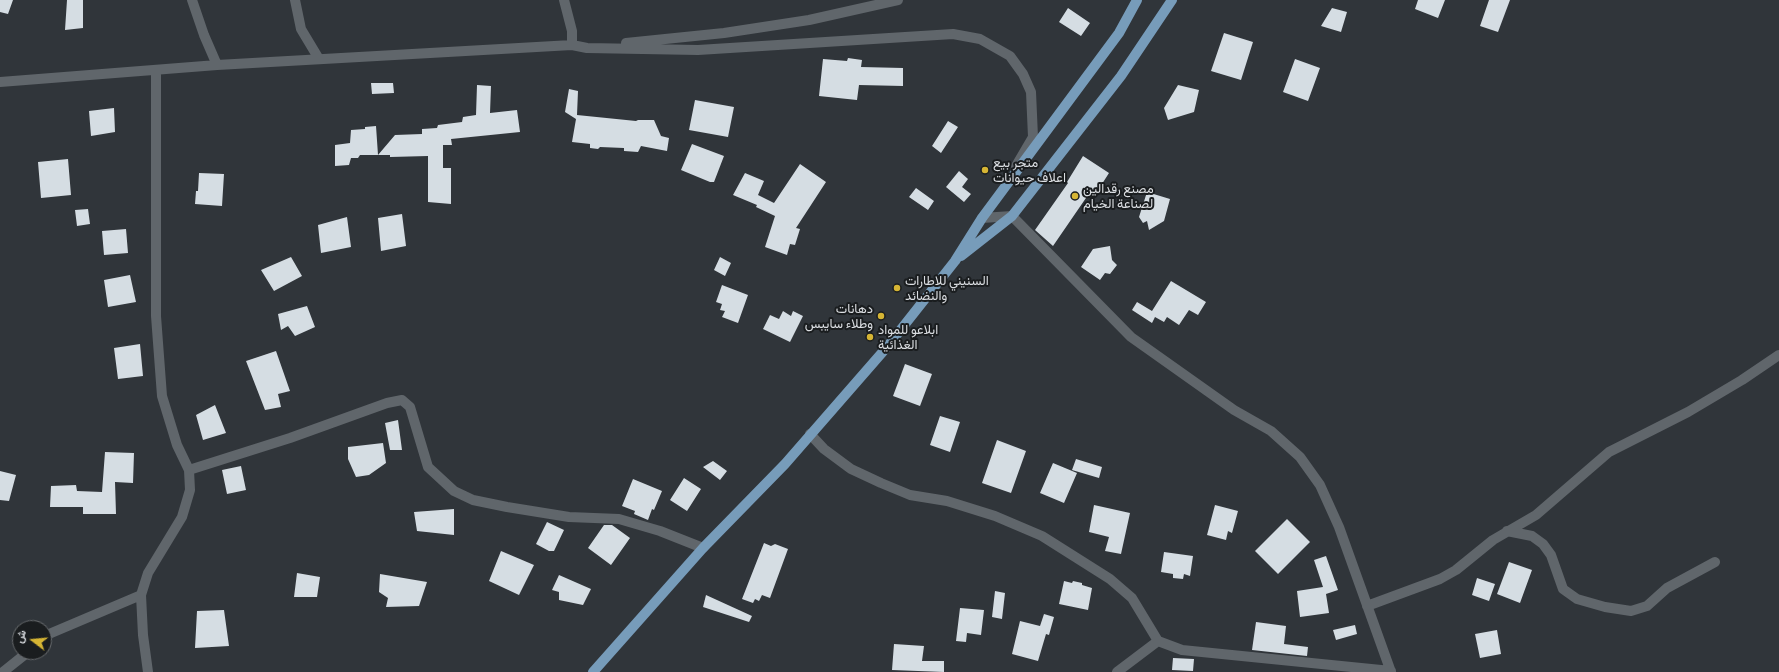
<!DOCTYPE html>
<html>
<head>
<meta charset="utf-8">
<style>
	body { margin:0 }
	#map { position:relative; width:1779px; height:672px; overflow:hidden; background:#30353a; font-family:Bitter,Vazirmatn,serif }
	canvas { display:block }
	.north { position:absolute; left:12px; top:620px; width:40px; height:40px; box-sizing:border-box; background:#1a1d1f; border:1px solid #676a6d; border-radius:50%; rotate:286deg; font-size:11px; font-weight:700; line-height:16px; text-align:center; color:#dbdee2 }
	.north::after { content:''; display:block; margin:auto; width:14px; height:18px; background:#d6b534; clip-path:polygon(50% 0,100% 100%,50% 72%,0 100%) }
</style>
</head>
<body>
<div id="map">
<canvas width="1779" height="672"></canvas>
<div class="north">ش</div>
</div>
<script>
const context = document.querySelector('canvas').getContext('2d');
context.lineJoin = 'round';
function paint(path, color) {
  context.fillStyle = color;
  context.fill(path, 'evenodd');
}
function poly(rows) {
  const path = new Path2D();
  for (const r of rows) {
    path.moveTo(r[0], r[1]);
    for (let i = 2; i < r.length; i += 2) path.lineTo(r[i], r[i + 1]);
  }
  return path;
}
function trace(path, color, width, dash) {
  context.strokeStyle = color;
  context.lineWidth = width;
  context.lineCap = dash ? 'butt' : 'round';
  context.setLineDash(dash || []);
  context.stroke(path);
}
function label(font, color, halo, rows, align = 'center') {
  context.font = font + ' Bitter,Vazirmatn,serif';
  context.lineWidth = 4;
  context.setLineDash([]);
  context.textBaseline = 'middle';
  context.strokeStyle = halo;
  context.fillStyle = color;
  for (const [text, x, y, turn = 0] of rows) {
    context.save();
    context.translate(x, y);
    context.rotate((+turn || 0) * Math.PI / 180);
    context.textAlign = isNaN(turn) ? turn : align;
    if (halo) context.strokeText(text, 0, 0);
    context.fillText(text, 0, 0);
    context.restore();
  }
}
paint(poly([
	[0,0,13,0,8,14,0,12],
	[67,0,83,0,83,28,65,30],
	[1418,0,1445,0,1438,18,1415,9],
	[1489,0,1510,0,1498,32,1480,26],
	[1068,8,1090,23,1081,36,1059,22],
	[1332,8,1347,12,1341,32,1321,26],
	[1224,33,1253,42,1241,80,1211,71],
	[848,58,862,60,861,67,903,68,903,86,859,85,857,100,819,96,823,59,847,61],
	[1295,59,1320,68,1308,101,1283,92],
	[371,83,393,83,394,93,372,94],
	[477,85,491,86,490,113,517,110,520,132,451,139,452,145,443,145,443,168,451,168,451,204,428,202,428,156,390,157,390,155,378,155,395,135,422,134,422,129,437,128,438,125,462,122,463,117,476,115],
	[1178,85,1199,90,1194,112,1168,120,1164,108],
	[569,89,578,91,577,115,636,121,638,120,654,120,661,136,669,138,667,151,641,146,638,152,624,151,624,148,600,147,598,149,590,148,590,144,572,142,576,119,565,112],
	[695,100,734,107,728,137,689,130],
	[114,108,115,132,91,136,89,111],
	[948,121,958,127,941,153,932,146],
	[376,126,378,155,360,155,358,158,351,158,349,165,335,166,335,145,350,143,351,130,365,129,365,127],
	[692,144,724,156,714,182,710,182,681,170],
	[1083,156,1109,173,1093,198,1088,195,1053,246,1035,230,1068,183,1067,182],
	[68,159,71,195,41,198,38,162],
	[800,164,826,182,796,228,800,229,795,245,790,244,787,255,765,247,775,216,756,207,757,205,733,195,745,173,764,181,758,195,774,203],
	[959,171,968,179,962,187,971,194,964,202,946,187],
	[199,173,224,174,222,206,195,204,196,191,198,191],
	[916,188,934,201,928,210,909,197],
	[1147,192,1170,199,1164,221,1149,230,1147,221,1143,223,1139,217],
	[88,209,90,224,77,226,75,210],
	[402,214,406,246,381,251,378,218],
	[347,217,351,247,321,253,318,225],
	[126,229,128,253,104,255,102,231],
	[1110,246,1112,260,1117,265,1110,274,1105,273,1100,280,1081,267,1093,249],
	[291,257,302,276,274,291,261,270],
	[720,257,731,263,725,276,714,270],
	[130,275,136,302,108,307,104,280],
	[1171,281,1206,302,1198,315,1189,310,1179,325,1167,317,1164,322,1155,317,1152,323,1132,310,1137,302,1152,311],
	[722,285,748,295,738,323,722,317,725,311,720,310,722,304,716,302],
	[307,306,315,327,295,336,288,326,281,330,278,314],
	[783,311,791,316,793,311,803,316,790,342,763,329,770,315,779,319],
	[140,344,143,376,118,379,114,348],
	[276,351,290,391,278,394,281,407,265,410,246,361],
	[905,364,932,374,920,406,893,396],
	[215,405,226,433,203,440,196,415],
	[940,416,960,422,950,452,930,445],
	[398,420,402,450,390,450,385,423],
	[997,440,1026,451,1011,493,982,483],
	[383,443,386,463,369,475,356,477,348,459,348,447],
	[105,452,134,453,133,483,115,482,116,514,83,514,83,507,50,507,51,486,76,485,77,491,102,492],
	[1076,459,1102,467,1099,478,1072,470],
	[713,461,727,471,720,480,703,467],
	[1053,463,1077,473,1064,503,1040,493],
	[241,466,246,490,227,494,222,470],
	[0,471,16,475,9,501,0,500],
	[684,478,701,489,687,511,670,500],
	[633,479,662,491,654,510,652,509,648,520,634,514,635,511,622,506],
	[1094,505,1130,513,1121,554,1105,551,1109,537,1089,532],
	[1215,505,1238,511,1232,533,1228,531,1226,540,1207,535],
	[454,509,454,535,417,531,414,512],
	[1287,519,1310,542,1278,574,1255,551],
	[547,522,564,530,554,551,549,551,536,544],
	[604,525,612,525,630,538,611,565,588,548],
	[764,543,771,546,775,544,788,549,770,598,762,595,759,601,755,599,753,603,742,599],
	[501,551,534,565,519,595,489,581],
	[1164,552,1193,556,1190,576,1184,574,1183,579,1173,578,1173,574,1161,572],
	[1326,556,1338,590,1326,594,1329,613,1300,617,1297,591,1323,587,1314,560],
	[1509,562,1532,570,1520,603,1497,594],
	[297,573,320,577,317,597,294,597],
	[380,574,427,582,419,606,386,607,388,598,379,592],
	[559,575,591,589,583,605,559,600,559,592,552,590],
	[1477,578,1495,584,1489,601,1472,595],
	[1064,581,1072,583,1073,581,1082,583,1082,585,1092,588,1088,610,1059,604],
	[995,591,1005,593,1002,619,992,617],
	[706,595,752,616,749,622,703,607],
	[960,608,984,610,981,635,967,633,966,642,956,641],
	[224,610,229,646,195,648,197,611],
	[1044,614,1054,617,1049,635,1046,634,1038,661,1012,654,1020,621,1040,626],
	[1256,622,1286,626,1284,644,1308,647,1307,656,1252,650],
	[1355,625,1357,634,1336,640,1333,630],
	[1497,630,1501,654,1480,658,1475,634],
	[894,644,924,646,922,661,944,661,944,672,892,670],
	[1173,658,1194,659,1193,671,1172,670]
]), '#d5dde3');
trace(poly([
	[192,0,204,35,217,65],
	[295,0,301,29,319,59],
	[564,0,572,31,572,45],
	[626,43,724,33,809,20,898,0],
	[0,82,217,65,572,45,587,48,698,50,953,34,980,39,1010,56,1023,74,1031,92,1033,137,1016,166],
	[982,218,1012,216,1131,337,1234,410,1271,431,1300,457,1320,485,1339,527,1391,672],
	[810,434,824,449,851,469,881,483,910,495,947,501,995,516,1042,536,1110,579,1132,598,1158,641,1182,650,1391,671],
	[189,470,290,438,387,403,402,400,410,407,428,467,454,491,473,500,507,507,569,517,619,519,660,531,703,548],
	[1507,531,1532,536,1543,544,1551,555,1563,589,1577,599,1605,607,1631,611,1647,606,1667,588,1715,562],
	[1367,606,1440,579,1456,570,1493,540,1536,515,1609,452,1688,412,1742,380,1779,355],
	[44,639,49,634,141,595],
	[3,672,28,652],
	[148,672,143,635,141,595,148,573,182,517,190,490,189,470,177,445,162,396,156,316,156,71],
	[1117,672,1158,641]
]), '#60666b', 10);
trace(poly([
	[961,256,1012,216,1121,76,1172,0],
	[593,672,703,548,785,464,887,347,955,261,982,218,1119,33,1137,0]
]), '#779cba', 10);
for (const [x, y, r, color] of [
	[985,170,4,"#d6b534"],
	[1075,196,4,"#d6b534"],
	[897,288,4,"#d6b534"],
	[881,316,4,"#d6b534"],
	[870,337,4,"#d6b534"]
]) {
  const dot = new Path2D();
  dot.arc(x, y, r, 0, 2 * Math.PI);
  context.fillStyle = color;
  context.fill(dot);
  trace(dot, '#1a1d1f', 1.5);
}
label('13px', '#dbdee2', '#1a1d1f', [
	["متجر بيع",993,163],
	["اعلاف حيوانات",993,178],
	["مصنع رقدالين",1083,189],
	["لصناعة الخيام",1083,204],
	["السنيني للاطارات",905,281],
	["والنضائد",905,296],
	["دهانات",873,309,"right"],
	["وطلاء سايبس",873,324,"right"],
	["ابلاعو للمواد",878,330],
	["الغذائية",878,345]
], 'left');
</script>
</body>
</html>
